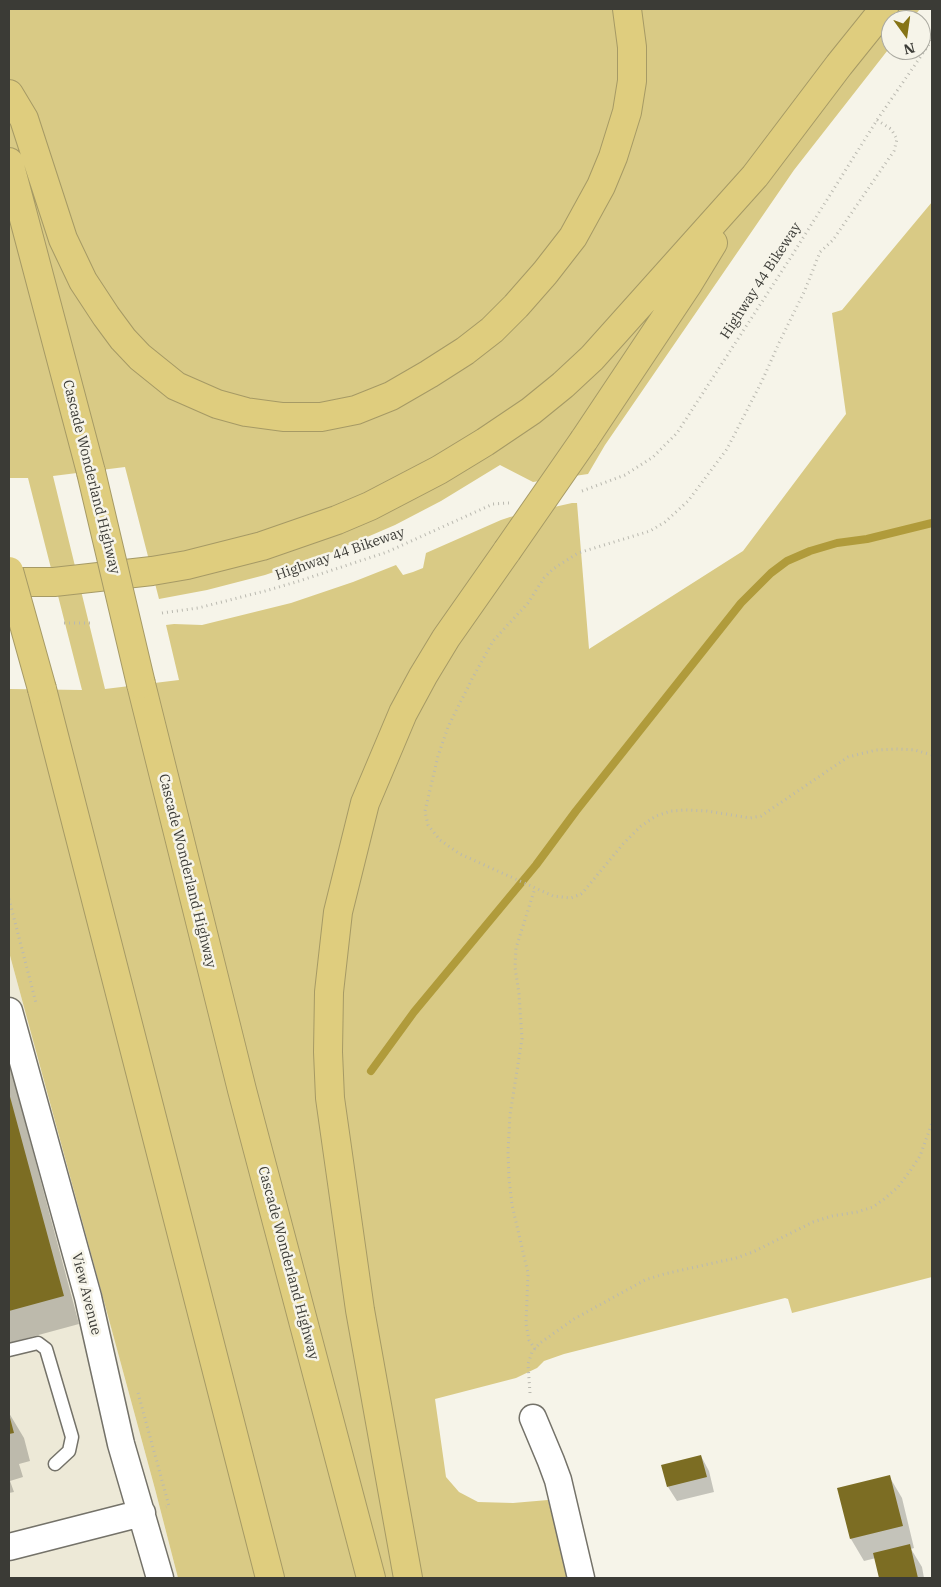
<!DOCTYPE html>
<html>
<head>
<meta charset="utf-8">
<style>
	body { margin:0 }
	#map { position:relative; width:941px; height:1587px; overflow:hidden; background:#f6f4e9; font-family:"IBM Plex Serif",serif }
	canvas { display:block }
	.frame { position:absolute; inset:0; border:10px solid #3b3b36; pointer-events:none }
	.north { position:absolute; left:881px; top:10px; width:50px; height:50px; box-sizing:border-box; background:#f6f4e9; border:1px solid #abaaa1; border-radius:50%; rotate:166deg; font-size:14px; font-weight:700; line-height:20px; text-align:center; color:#3b3b36 }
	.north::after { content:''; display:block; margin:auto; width:18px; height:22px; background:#867416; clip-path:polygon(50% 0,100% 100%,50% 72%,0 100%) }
</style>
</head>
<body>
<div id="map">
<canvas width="941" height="1587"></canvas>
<div class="frame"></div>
<div class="north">N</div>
</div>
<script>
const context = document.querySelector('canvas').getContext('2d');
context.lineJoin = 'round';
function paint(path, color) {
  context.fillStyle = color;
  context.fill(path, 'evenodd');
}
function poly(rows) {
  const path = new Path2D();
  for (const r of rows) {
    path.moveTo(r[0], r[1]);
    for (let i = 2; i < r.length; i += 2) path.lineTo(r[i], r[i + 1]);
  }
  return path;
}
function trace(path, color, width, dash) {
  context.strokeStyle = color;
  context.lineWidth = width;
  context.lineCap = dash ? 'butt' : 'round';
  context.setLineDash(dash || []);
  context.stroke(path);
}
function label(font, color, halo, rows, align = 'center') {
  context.font = font + ' "IBM Plex Serif",serif';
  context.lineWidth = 5;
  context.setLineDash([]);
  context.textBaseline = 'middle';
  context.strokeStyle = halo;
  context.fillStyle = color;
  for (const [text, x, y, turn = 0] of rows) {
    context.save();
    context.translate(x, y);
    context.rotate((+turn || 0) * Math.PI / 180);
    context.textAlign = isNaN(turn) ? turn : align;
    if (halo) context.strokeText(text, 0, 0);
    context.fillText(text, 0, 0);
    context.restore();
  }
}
paint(poly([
	[9,952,155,1489,178,1578,9,1578]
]), '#ede9d7');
paint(poly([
	[9,9,920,9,911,20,891,20,891,46,794,170,605,445,588,474,533,482,500,465,441,501,395,525,330,553,265,575,207,590,159,599,125,467,53,476,105,689,179,680,166,625,174,624,202,625,291,603,353,582,396,565,403,575,413,572,423,568,426,553,501,520,510,517,572,503,577,503,589,649,743,551,846,414,832,313,842,310,932,202,932,1277,792,1313,788,1299,785,1298,564,1354,544,1361,537,1368,516,1378,435,1399,446,1477,459,1492,478,1502,513,1503,548,1500,569,1578,178,1578,155,1489,9,952,9,689,82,690,28,478,9,478]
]), '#d9ca85');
paint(poly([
	[9,1062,79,1324,9,1343],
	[9,1413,24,1438,30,1461,19,1464,23,1477,10,1481,14,1492,9,1493],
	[701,1456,709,1471,714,1492,677,1501,668,1487],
	[889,1476,902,1498,914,1548,911,1549,922,1567,924,1578,881,1578,876,1558,864,1561,851,1539,839,1489]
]), '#0003');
trace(poly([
	[371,1071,414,1012,536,865,576,811,741,603,771,573,787,561,810,551,837,543,867,539,932,523]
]), '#b09b3b', 8);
paint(poly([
	[9,1093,64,1296,9,1311],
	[9,1414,14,1433,9,1434],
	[701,1455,707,1477,667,1487,661,1465],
	[890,1475,903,1526,850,1539,837,1488],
	[910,1544,918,1578,879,1578,873,1553]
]), '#7c6d23');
const service = poly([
	[9,1350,38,1343,46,1349,72,1437,69,1451,55,1464]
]);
const minor = poly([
	[9,1011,88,1297,121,1444,160,1578],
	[533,1418,551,1461,558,1480,581,1578],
	[9,1547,142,1513]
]);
const motorway = poly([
	[9,94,24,119,63,239,83,281,106,316,123,339,140,357,176,386,217,404,246,412,283,417,321,417,356,410,391,396,429,374,465,351,492,330,516,306,545,273,573,237,601,186,613,157,627,112,632,81,632,47,627,9],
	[9,162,91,472],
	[584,440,688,284,713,243],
	[9,582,54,582,152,571,187,565,262,546,337,520,370,506,439,470,485,442,531,411,563,385,592,358,755,176,839,65,884,9],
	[141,684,242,1090,371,1578],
	[42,689,270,1578],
	[408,1578,360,1310,330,1098,328,1052,329,992,338,912,365,803,403,713,423,676,446,638,507,551]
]);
trace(service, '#747269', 15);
trace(minor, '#747269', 29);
trace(motorway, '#a69a65', 30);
trace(poly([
	[877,120,891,129,897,139,894,151,833,240,820,252,805,290,779,343,762,381,727,449,688,501,665,522,650,531,578,553,553,569,544,578,528,603,493,641,472,679,448,727,438,756,425,811,428,825,440,840,460,854,553,896,571,898,581,894,584,891,623,844,641,826,656,816,671,811,686,810,707,811,750,818,761,816,848,757,876,750,896,749,915,750,932,755],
	[582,491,625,475,653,457,677,433,791,257,877,120,932,40],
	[162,613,198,608,265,591,296,582,387,552,493,504,509,503],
	[64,623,90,623],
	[9,899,36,1003],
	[535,1349,529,1340,526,1324,528,1273,512,1205,509,1179,508,1152,510,1115,522,1039,519,994,515,967,516,948,535,888],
	[138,1393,169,1506,166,1507],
	[530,1393,528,1364,532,1352,540,1343,574,1319,645,1280,664,1274,736,1258,753,1252,813,1222,832,1216,857,1212,873,1207,884,1199,898,1187,910,1171,920,1156,932,1123]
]), '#bab9b0', 3, [1, 4]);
trace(service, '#fff', 12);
trace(minor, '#fff', 26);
trace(motorway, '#dfcd7e', 28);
const motorwayBridge = poly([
	[91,472,141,684],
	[507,551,584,440],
	[9,571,42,689]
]);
trace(motorwayBridge, '#a69a65', 30, []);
trace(motorwayBridge, '#dfcd7e', 28);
label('14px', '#3b3b36', '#f6f4e9', [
	["Highway 44 Bikeway",761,281,-57],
	["Cascade Wonderland Highway",91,477,76],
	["Highway 44 Bikeway",340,554,-19],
	["Cascade Wonderland Highway",187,871,76],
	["Cascade Wonderland Highway",288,1263,75],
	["View Avenue",86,1294,76]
]);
</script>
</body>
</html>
